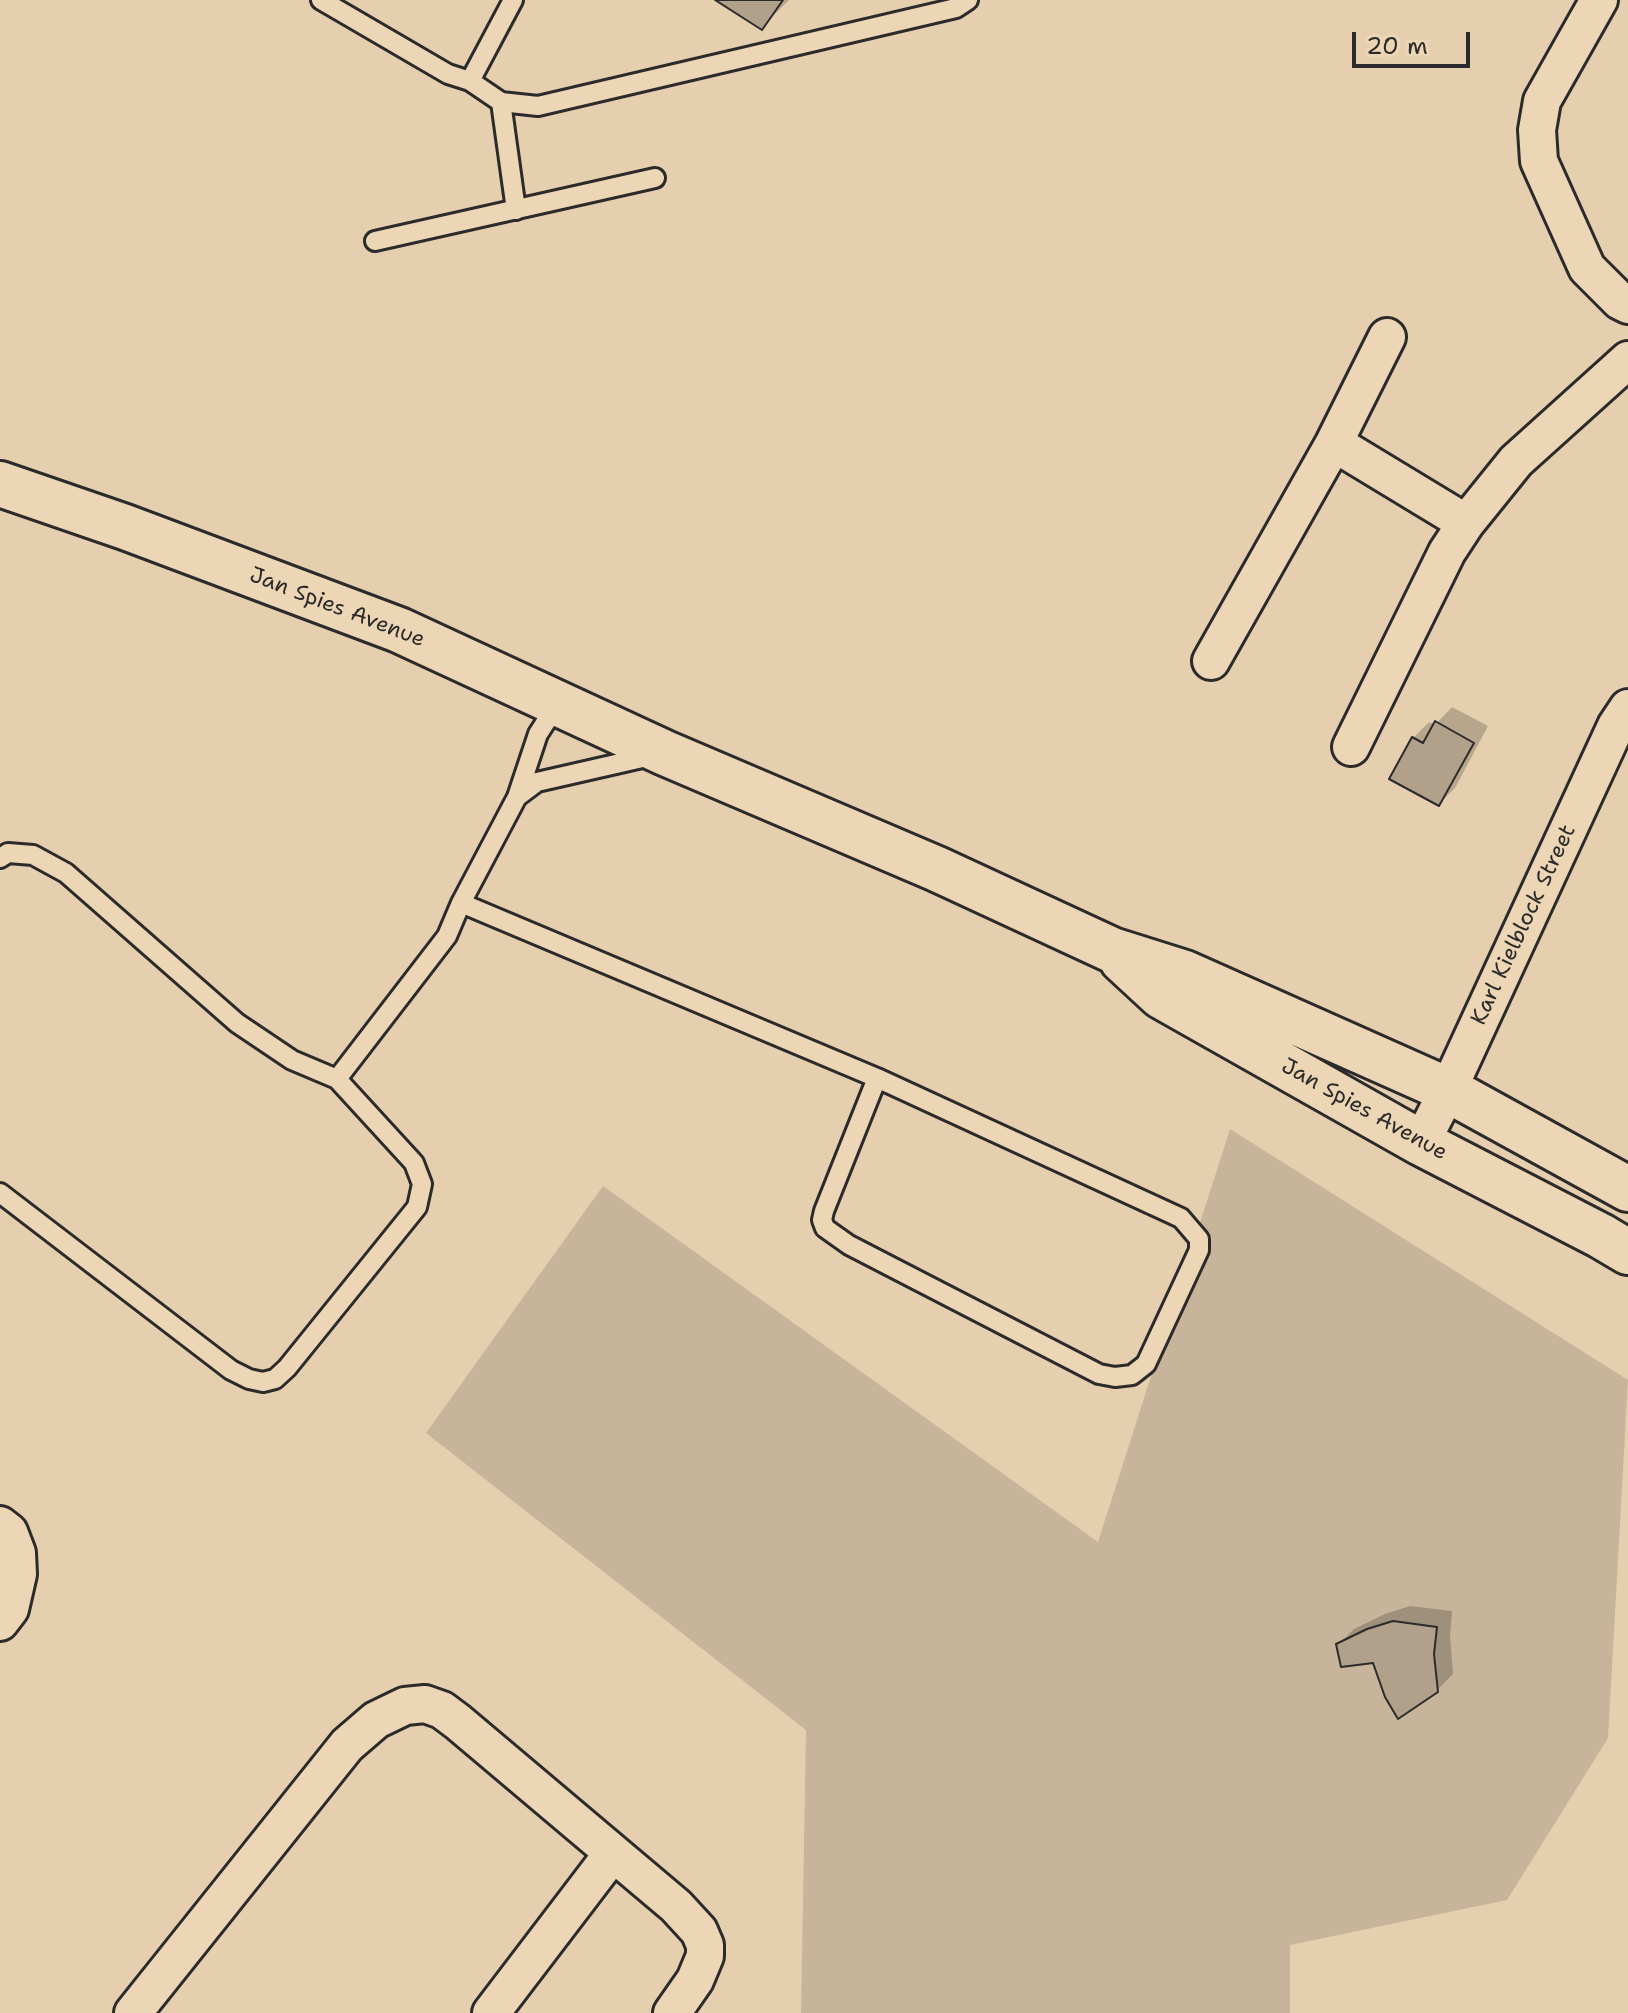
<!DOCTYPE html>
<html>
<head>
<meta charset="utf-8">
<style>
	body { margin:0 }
	#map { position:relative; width:1628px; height:2013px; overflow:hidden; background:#e5cfaf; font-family:"Shantell Sans",sans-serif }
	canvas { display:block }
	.scale { position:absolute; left:1352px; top:32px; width:118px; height:36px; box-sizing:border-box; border:4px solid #2b2b2b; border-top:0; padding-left:10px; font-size:24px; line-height:28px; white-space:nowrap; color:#2b2b2b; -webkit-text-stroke:6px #edd6b5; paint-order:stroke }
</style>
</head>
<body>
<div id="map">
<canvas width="1628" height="2013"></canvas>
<div class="scale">20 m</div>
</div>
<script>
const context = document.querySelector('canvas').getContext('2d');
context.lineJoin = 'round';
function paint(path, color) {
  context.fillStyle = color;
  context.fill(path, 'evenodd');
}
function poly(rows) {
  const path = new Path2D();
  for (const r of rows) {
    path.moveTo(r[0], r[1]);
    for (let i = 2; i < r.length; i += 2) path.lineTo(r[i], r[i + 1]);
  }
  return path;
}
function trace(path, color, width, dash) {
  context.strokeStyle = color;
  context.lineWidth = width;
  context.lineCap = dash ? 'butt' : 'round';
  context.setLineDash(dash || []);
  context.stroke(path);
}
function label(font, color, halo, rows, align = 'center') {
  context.font = font + ' "Shantell Sans",sans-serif';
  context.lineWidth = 7;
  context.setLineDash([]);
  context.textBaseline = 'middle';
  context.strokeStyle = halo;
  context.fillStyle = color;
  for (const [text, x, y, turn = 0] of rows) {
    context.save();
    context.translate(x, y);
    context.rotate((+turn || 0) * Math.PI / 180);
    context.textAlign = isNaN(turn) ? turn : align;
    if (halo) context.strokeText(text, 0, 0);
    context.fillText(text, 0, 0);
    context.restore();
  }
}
paint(poly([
	[1230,1129,1628,1380,1608,1738,1507,1900,1290,1945,1290,2013,801,2013,806,1730,426,1433,603,1186,1098,1542]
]), '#c7b49a');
paint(poly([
	[719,0,789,0,762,27],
	[1452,707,1488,726,1455,788,1439,804,1413,738,1429,722,1435,725],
	[1410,1606,1452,1611,1450,1636,1453,1674,1437,1690,1338,1645,1354,1629,1385,1614]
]), '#0003');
const building = poly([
	[715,0,783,0,762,30,715,0],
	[1435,721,1474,743,1439,806,1389,779,1412,737,1423,743,1435,721],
	[1393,1621,1437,1627,1434,1654,1438,1692,1398,1719,1385,1697,1373,1663,1341,1667,1336,1644,1367,1629,1393,1621]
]);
paint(building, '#b1a18a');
trace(building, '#2b2b2b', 2);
const service = poly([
	[321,0,448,74,470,81,501,102,538,106,956,8,968,0],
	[470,81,513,0],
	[501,102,516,210],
	[375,241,655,178],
	[517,797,537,782,651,756],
	[0,858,8,853,33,855,66,873,237,1023,292,1060,337,1079,414,1163,422,1184,417,1207,287,1368,275,1379,263,1382,249,1379,231,1370,0,1193],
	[461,903,877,1078,1181,1218,1199,1239,1199,1250,1146,1364,1132,1375,1115,1377,1099,1374,849,1245,825,1228,822,1220,824,1211,877,1078],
	[337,1079,447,936,461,903,517,797,538,734,558,703]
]);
const minor = poly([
	[1599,0,1542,101,1537,130,1539,161,1587,268,1620,301,1628,305],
	[1334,443,1466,523],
	[1211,661,1334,443,1387,337],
	[1351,747,1447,552,1466,523,1516,461,1628,360],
	[1421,1143,1448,1090,1616,726,1628,708],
	[0,1525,9,1532,17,1553,18,1574,10,1609,0,1622],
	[133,2013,347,1745,376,1720,405,1706,425,1704,442,1710,458,1722,676,1906,699,1931,705,1945,705,1956,695,1980,672,2013],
	[491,2013,613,1853]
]);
const tertiary = poly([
	[0,484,125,527,399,630,665,753,937,869,1112,950,1185,973,1448,1090,1628,1189],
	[1122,960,1161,996,1421,1143,1601,1236,1628,1252]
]);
trace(service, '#2b2b2b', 24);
trace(minor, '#2b2b2b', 42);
trace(tertiary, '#2b2b2b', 50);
trace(service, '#edd6b5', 18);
trace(minor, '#edd6b5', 36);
trace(tertiary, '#edd6b5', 44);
label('22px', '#2b2b2b', '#edd6b5', [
	["Jan Spies Avenue",337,608,21],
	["Karl Kielblock Street",1524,925,-65],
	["Jan Spies Avenue",1364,1110,29]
]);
</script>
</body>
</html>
